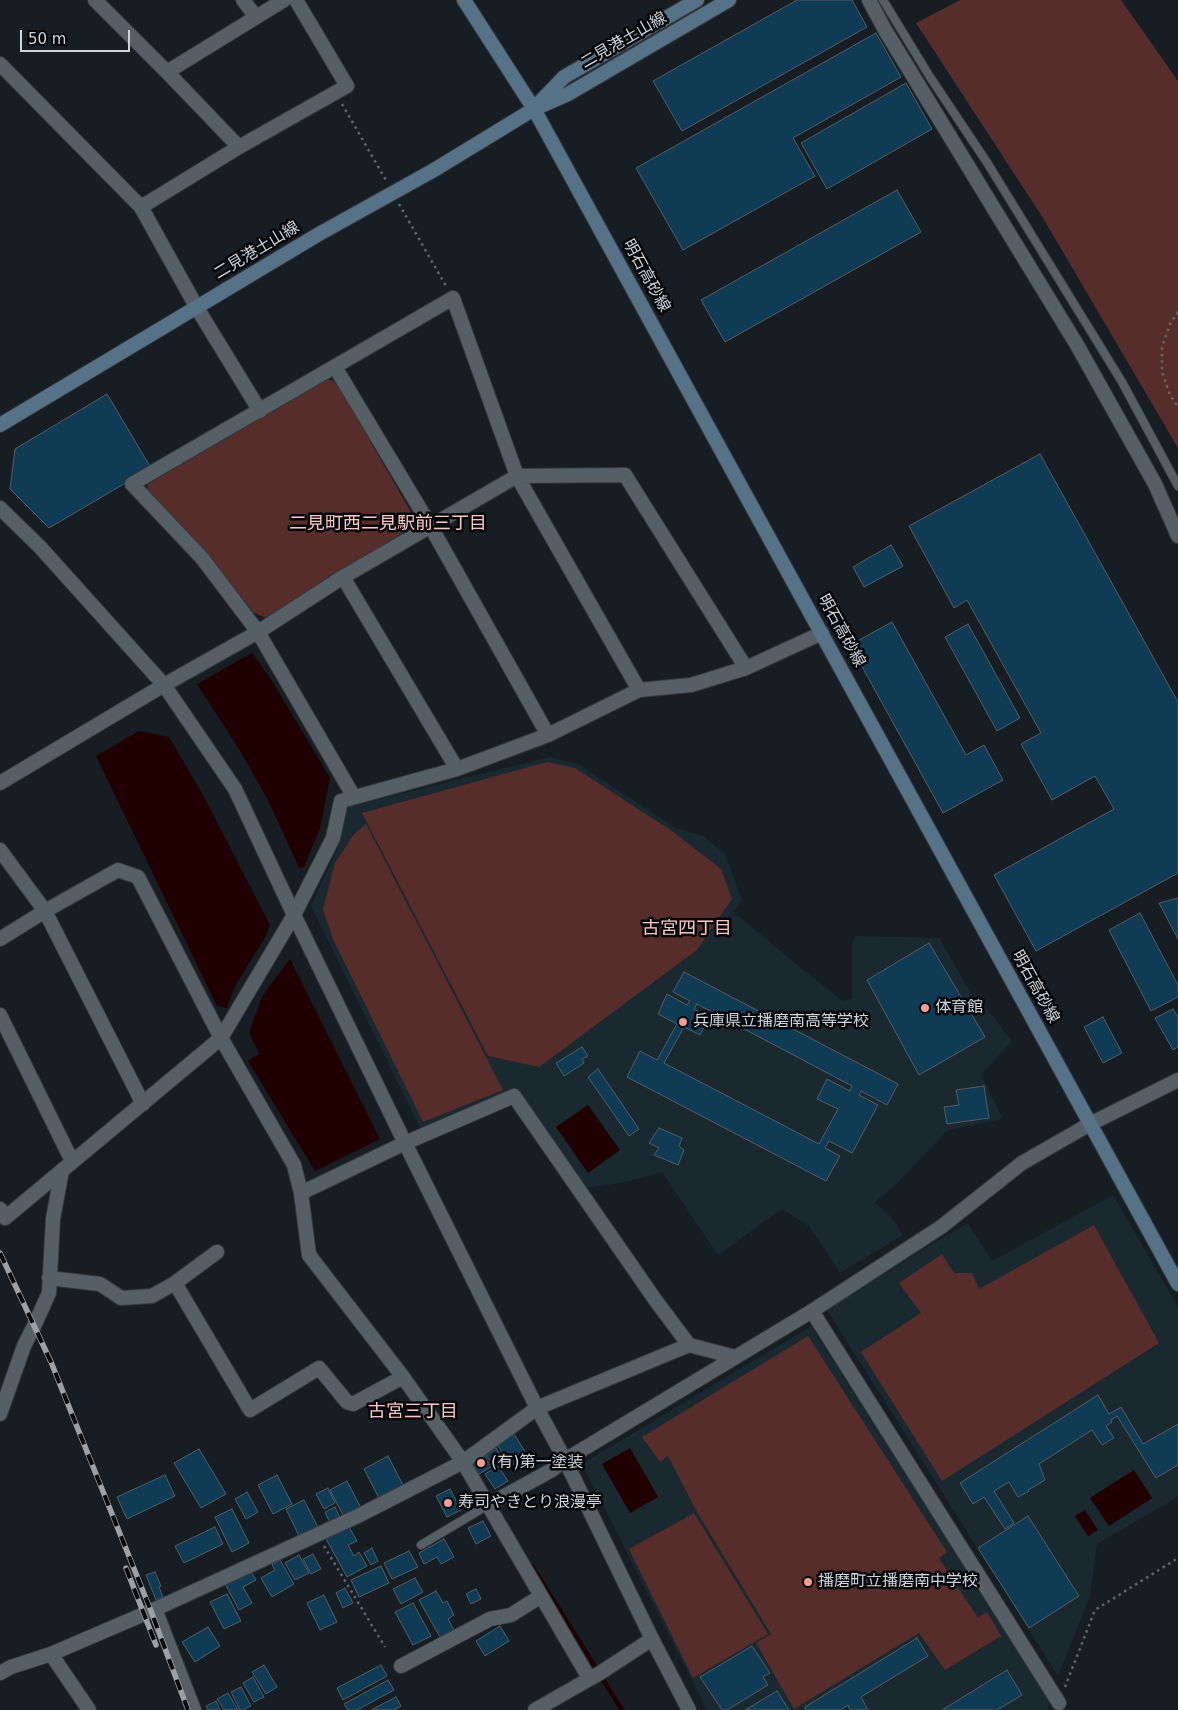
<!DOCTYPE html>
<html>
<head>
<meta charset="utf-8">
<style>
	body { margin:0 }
	#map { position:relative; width:1178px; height:1710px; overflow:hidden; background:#161e23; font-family:"DejaVu Sans",sans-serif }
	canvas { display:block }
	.scale { position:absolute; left:20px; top:30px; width:110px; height:22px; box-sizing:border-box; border:2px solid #cfd4d8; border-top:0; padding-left:6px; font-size:15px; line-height:18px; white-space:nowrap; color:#cfd4d8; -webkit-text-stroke:4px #05070a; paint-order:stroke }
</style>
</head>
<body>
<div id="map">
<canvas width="1178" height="1710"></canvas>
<div class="scale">50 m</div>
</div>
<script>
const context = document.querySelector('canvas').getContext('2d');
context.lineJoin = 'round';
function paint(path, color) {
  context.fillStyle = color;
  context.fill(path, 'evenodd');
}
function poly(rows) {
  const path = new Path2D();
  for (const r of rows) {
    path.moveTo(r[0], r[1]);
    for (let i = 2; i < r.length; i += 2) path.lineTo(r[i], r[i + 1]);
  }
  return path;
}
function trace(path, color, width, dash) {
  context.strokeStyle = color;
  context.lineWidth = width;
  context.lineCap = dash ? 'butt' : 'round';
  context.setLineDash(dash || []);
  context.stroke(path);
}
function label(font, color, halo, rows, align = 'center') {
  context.font = font + ' "DejaVu Sans","Noto Sans JP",sans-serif';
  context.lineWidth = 5;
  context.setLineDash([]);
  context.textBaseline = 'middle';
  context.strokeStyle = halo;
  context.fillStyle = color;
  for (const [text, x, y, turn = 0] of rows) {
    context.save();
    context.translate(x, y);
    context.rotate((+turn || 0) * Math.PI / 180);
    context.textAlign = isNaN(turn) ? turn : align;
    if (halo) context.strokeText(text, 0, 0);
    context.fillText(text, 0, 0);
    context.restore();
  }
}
paint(poly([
	[550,757,578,764,676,828,703,836,725,854,742,900,733,912,842,1001,852,999,852,943,856,936,939,938,975,1000,983,1004,1012,1041,981,1075,1003,1119,948,1130,893,1187,875,1202,892,1218,903,1235,840,1273,810,1227,782,1209,718,1255,662,1172,621,1183,584,1188,516,1089,421,1130,311,906,339,845,348,807],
	[1113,1195,1178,1307,1178,1497,1097,1544,1090,1596,1058,1676,827,1310,932,1244,968,1223,992,1261],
	[811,1326,1050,1700,1047,1710,707,1710,582,1464]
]), '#1a2830');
paint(poly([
	[960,0,1121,0,1178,81,1178,448,1043,218,916,23],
	[328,379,336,382,415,519,412,527,267,618,254,613,207,554,147,491,148,484],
	[547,762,575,768,672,831,721,869,732,899,697,950,539,1067,488,1056,362,813],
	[366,824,503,1090,423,1122,333,939,323,910,335,863,354,834],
	[1094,1225,1159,1343,942,1481,861,1352,921,1313,899,1283,942,1254,954,1273,972,1273,979,1289],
	[808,1336,947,1552,939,1558,978,1618,987,1612,1001,1636,945,1670,919,1633,794,1709,756,1643,771,1634,697,1512,668,1456,660,1462,642,1437],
	[694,1513,768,1634,693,1678,629,1549]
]), '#562d2a');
paint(poly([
	[252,653,272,681,330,778,320,828,304,867,299,868,268,800,239,749,197,684],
	[139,731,169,737,203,795,270,925,266,936,235,986,227,1008,217,1006,96,756],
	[290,959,380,1139,315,1171,248,1061,259,1054,249,1032,263,995],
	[588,1105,620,1150,588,1173,556,1127],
	[630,1448,658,1497,630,1513,602,1464],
	[1134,1470,1152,1498,1109,1526,1090,1498],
	[1085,1510,1098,1530,1088,1536,1075,1516]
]), '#200001');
trace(poly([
	[532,1566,622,1710]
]), '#200001', 4.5);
const building = poly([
	[797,0,852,0,867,27,682,131,653,81,797,0],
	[876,33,901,77,793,138,815,176,683,250,636,168,876,33],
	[906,83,932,129,827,189,801,143,906,83],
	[897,190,921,232,725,342,701,300,897,190],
	[107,394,151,468,49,528,10,489,15,449,107,394],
	[1040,454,1178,702,1178,873,1036,951,994,875,1114,809,1095,776,1052,800,1021,744,1041,733,967,600,954,608,909,526,1040,454],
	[891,545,903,566,864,587,853,567,891,545],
	[892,622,966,755,984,745,1003,780,943,813,850,645,892,622],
	[968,624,1020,718,997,731,945,637,968,624],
	[1178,898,1178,939,1159,903,1178,898],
	[1140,913,1178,985,1178,997,1151,1011,1109,930,1140,913],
	[929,943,985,1037,919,1075,867,980,929,943],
	[684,972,898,1084,887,1105,861,1091,859,1095,878,1105,852,1153,829,1141,825,1148,840,1156,826,1181,627,1077,640,1051,657,1060,677,1024,658,1014,667,994,687,1005,690,1001,673,992,684,972],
	[697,1004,852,1086,850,1091,827,1079,817,1099,838,1109,819,1144,664,1063,684,1027,700,1035,709,1017,694,1009,697,1004],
	[1173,1009,1178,1017,1178,1047,1173,1050,1155,1018,1173,1009],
	[1103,1017,1122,1053,1103,1063,1084,1027,1103,1017],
	[582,1047,588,1056,582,1059,584,1063,564,1076,556,1063,582,1047],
	[598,1069,639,1129,629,1136,588,1077,598,1069],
	[984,1086,989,1118,947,1124,944,1107,959,1105,956,1090,984,1086],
	[659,1128,682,1138,679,1146,684,1150,678,1165,654,1155,659,1148,649,1143,659,1128],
	[1098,1395,1109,1414,1121,1407,1143,1444,1178,1424,1178,1465,1156,1478,1117,1416,1111,1420,1112,1422,1106,1426,1114,1438,1102,1445,1092,1430,1039,1464,1045,1480,1028,1490,1029,1491,1018,1497,1009,1482,994,1491,1014,1523,1005,1529,984,1497,973,1504,960,1483,1098,1395],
	[514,1434,527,1455,511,1466,497,1444,514,1434],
	[496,1448,502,1458,492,1464,486,1455,496,1448],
	[199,1449,226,1494,201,1508,174,1463,199,1449],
	[482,1452,491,1467,479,1474,470,1460,482,1452],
	[388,1456,404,1487,380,1500,364,1469,388,1456],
	[498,1466,508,1481,495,1489,485,1474,498,1466],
	[165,1475,175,1496,127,1519,117,1497,165,1475],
	[277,1475,292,1504,273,1514,258,1485,277,1475],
	[347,1481,361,1508,344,1517,330,1490,347,1481],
	[328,1488,335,1503,324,1509,316,1494,328,1488],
	[450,1489,461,1510,447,1517,436,1496,450,1489],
	[247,1492,258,1512,246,1519,235,1499,247,1492],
	[304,1500,318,1527,299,1536,286,1509,304,1500],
	[335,1507,340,1518,330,1523,325,1512,335,1507],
	[232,1509,249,1543,232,1552,215,1517,232,1509],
	[1028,1516,1079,1596,1029,1628,978,1548,1028,1516],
	[483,1521,491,1536,476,1544,468,1528,483,1521],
	[215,1527,223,1544,184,1563,175,1546,215,1527],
	[349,1527,357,1541,348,1545,354,1556,359,1552,367,1566,347,1577,326,1539,349,1527],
	[444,1539,454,1557,441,1564,437,1557,424,1564,419,1553,444,1539],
	[372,1548,378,1561,371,1565,364,1553,372,1548],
	[409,1551,418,1567,392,1579,384,1563,409,1551],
	[313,1554,321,1569,311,1574,303,1559,313,1554],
	[299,1555,309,1573,295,1580,285,1563,299,1555],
	[280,1560,294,1584,272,1597,261,1578,275,1570,272,1565,280,1560],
	[381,1566,389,1583,359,1597,351,1580,381,1566],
	[249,1568,256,1580,243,1587,252,1603,239,1610,224,1582,249,1568],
	[155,1572,161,1586,159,1587,163,1597,156,1600,146,1575,155,1572],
	[415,1578,423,1592,401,1604,393,1589,415,1578],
	[345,1588,353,1603,343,1608,336,1593,345,1588],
	[476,1589,481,1599,471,1604,466,1594,476,1589],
	[436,1591,443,1603,447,1601,454,1615,448,1619,454,1630,440,1637,419,1600,436,1591],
	[227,1594,241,1621,224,1629,210,1602,227,1594],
	[324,1595,337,1622,320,1630,307,1603,324,1595],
	[413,1603,431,1636,413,1645,395,1612,413,1603],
	[500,1626,509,1641,485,1656,476,1641,500,1626],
	[208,1627,220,1646,195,1662,182,1642,208,1627],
	[917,1638,928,1656,861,1697,868,1710,850,1710,848,1705,840,1710,806,1710,805,1707,917,1638],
	[752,1646,770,1673,763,1677,768,1685,727,1710,722,1710,700,1677,752,1646],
	[264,1665,277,1687,266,1694,252,1672,264,1665],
	[381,1665,387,1676,343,1700,337,1688,381,1665],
	[1007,1670,1022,1695,997,1710,942,1710,1007,1670],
	[253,1677,264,1697,254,1702,243,1683,253,1677],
	[388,1680,394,1690,357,1710,348,1710,344,1704,388,1680],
	[241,1687,251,1706,243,1710,240,1710,231,1692,241,1687],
	[777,1691,789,1710,745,1710,777,1691],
	[228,1693,238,1710,224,1710,217,1699,228,1693],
	[396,1697,401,1706,394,1710,371,1710,396,1697],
	[216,1701,220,1710,208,1710,206,1706,216,1701]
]);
paint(building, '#103b55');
trace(building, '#545d64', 1);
const service = poly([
	[883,0,930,77,988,164,1122,382,1178,486],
	[421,1545,488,1505]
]);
const minor = poly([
	[95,0,167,72,239,147],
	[243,0,256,17],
	[869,0,885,30,1077,345,1155,484,1178,536],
	[167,72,284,0],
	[141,207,239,147,347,86,296,0],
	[197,308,260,411],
	[335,367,431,527,548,735],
	[343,577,457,769],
	[0,783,164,685,258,632,343,577,517,476,625,475,746,668],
	[354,797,258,632,202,558,132,484,453,298,517,476,639,690],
	[0,850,45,911,143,1104],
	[0,939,45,911,118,870,138,877,221,1038,294,1165,301,1193,405,1143,514,1096,656,1301,689,1345],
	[0,1015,72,1161],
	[1090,1124,1178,1080],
	[301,1193,309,1255,403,1377,463,1462,589,1678],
	[0,1209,5,1218,221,1038,294,915,333,838,341,801,457,769,548,735,639,690,691,685,746,668,822,633],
	[49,1278,100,1284,121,1298,152,1296,175,1283,217,1252],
	[175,1283,250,1410,319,1368,347,1402,353,1404,403,1377],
	[0,1414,24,1346,34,1326,49,1293,53,1219,62,1170],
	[488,1505,552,1470,565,1460,812,1311,1059,1703],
	[155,1609,194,1710],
	[51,1654,89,1710],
	[401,1666,490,1619,511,1615,541,1596],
	[0,1673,11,1667,51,1654,151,1611,358,1516,463,1462,537,1408,689,1345,735,1357],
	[535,1710,600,1673,652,1639]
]);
const tertiary = poly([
	[0,64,141,207,197,308],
	[0,508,40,547,164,685,235,789,294,915,405,1143,537,1408,565,1460,652,1639,689,1710],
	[812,1311,941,1227,1022,1163,1090,1124]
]);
const secondary = poly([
	[464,0,534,109,1178,1284],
	[538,104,564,77,697,0],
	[0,425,319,234,434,170,534,109,568,94,729,0]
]);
trace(service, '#34393e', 10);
trace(minor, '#34393e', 16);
trace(tertiary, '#34393e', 16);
trace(secondary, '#34393e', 16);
trace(poly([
	[342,104,387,182],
	[399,204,446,286],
	[1178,312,1170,324,1162,347,1162,372,1170,395,1178,407],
	[324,1546,385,1647],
	[1065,1687,1095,1610,1178,1558]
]), '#60676b', 2.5, [2.5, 4]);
trace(service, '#565f66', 8);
trace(minor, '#565f66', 14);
trace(tertiary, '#565f66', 14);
trace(secondary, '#557287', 14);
const rail = poly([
	[0,1253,51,1362,151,1611,188,1710],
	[126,1568,156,1645]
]);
trace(rail, '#9ba1a5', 5.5);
trace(rail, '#05070a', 4, [11]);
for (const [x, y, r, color] of [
	[925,1008,5,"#f59c95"],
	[683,1022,5,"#f59c95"],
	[481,1463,5,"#f59c95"],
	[448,1503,5,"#f59c95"],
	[808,1582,5,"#f59c95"]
]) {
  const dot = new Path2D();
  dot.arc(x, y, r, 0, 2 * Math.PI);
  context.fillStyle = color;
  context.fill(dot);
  trace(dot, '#05070a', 2);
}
label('16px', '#cfd4d8', '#05070a', [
	["二見港土山線",624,41,-30],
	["二見港土山線",257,251,-31],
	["明石高砂線",646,276,61],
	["明石高砂線",841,631,61],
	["明石高砂線",1035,987,61]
]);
label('16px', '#cfd4d8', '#05070a', [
	["体育館",935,1008],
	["兵庫県立播磨南高等学校",693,1022],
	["(有)第一塗装",491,1463],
	["寿司やきとり浪漫亭",458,1503],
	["播磨町立播磨南中学校",818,1582]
], 'left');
label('18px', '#fac6c1', '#05070a', [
	["二見町西二見駅前三丁目",388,524],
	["古宮四丁目",687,929],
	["古宮三丁目",413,1412]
]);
</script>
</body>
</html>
